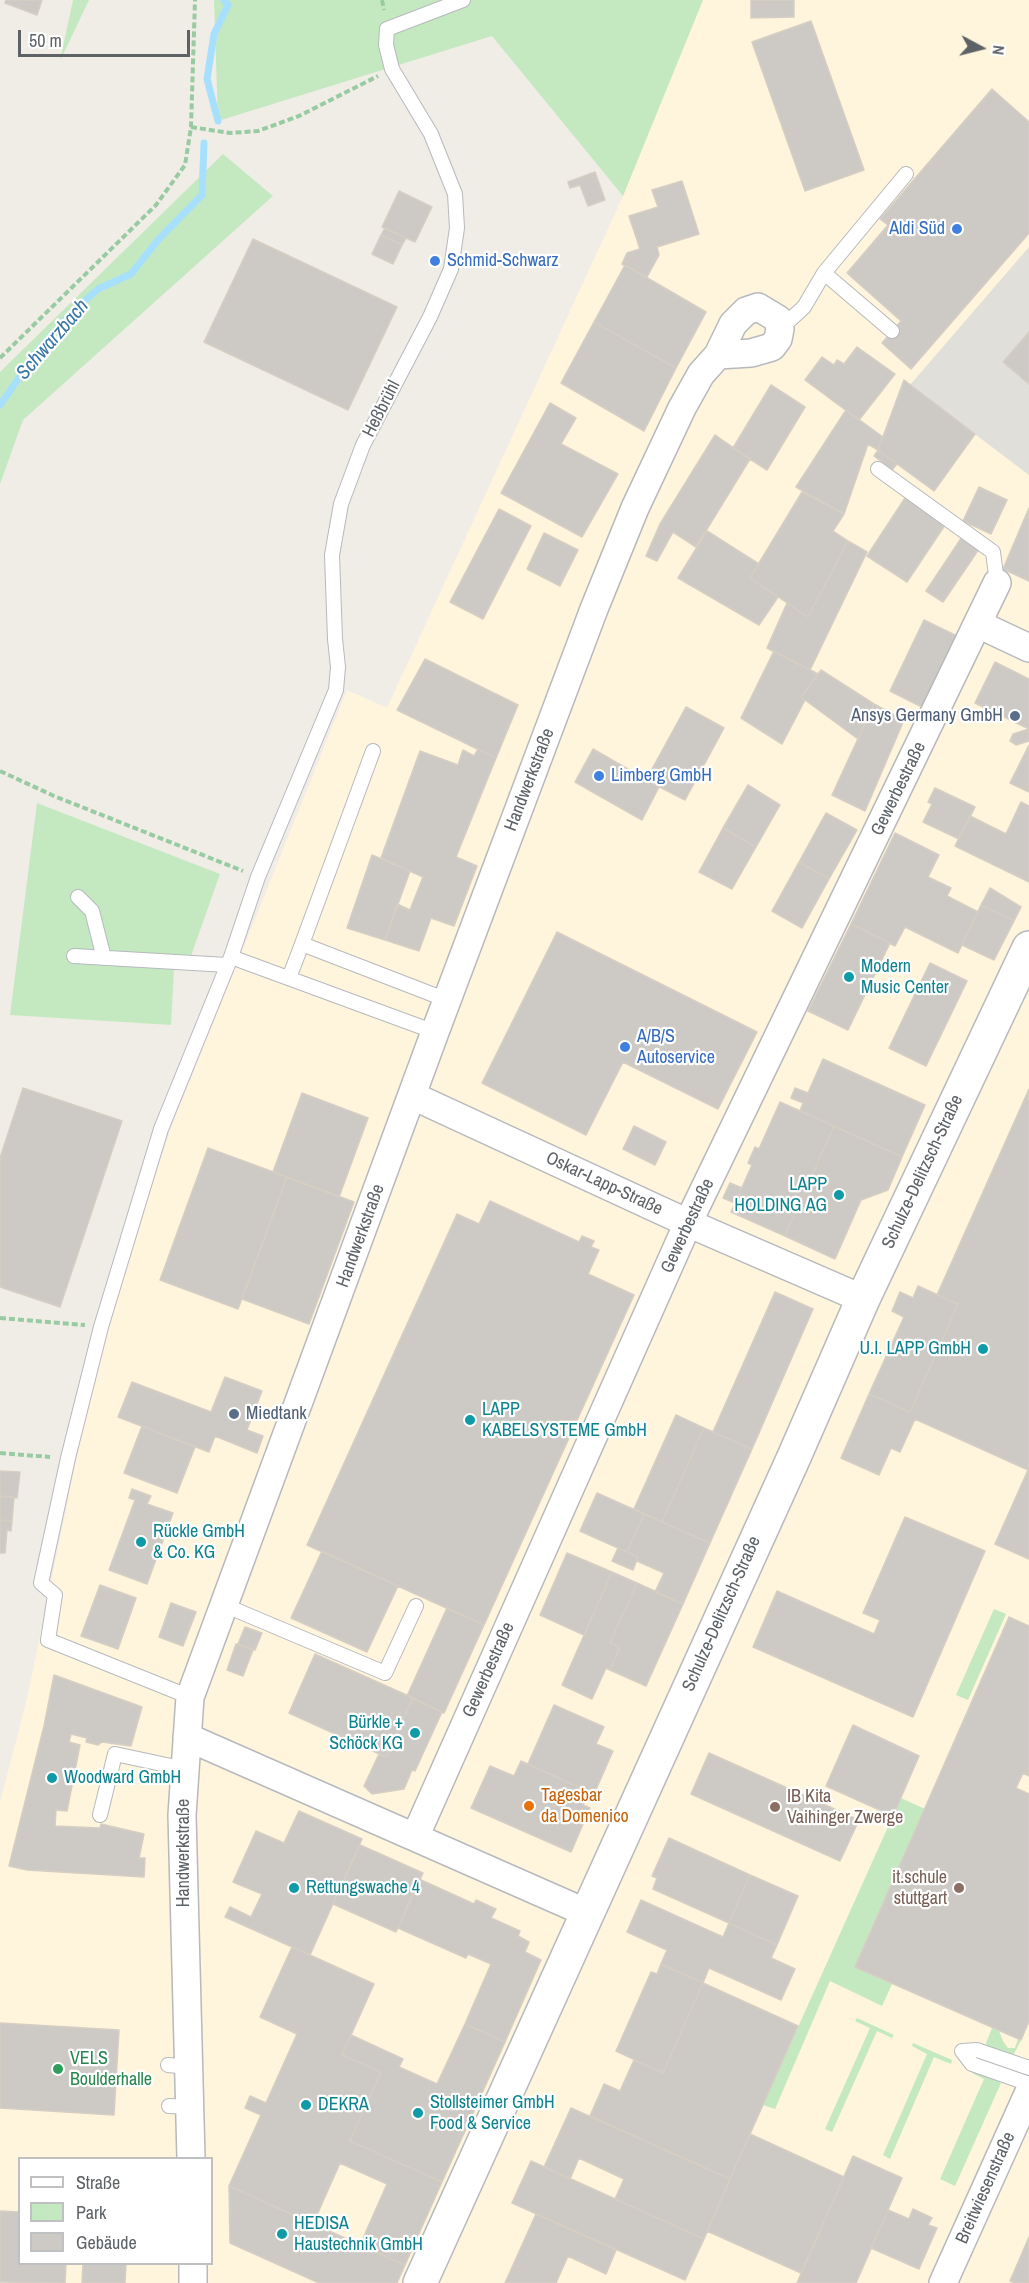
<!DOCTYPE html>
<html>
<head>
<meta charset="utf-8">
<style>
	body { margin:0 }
	#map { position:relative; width:1029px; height:2283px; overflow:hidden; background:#f0ede6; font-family:"Archivo Narrow",sans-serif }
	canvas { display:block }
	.legend { position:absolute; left:18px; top:2157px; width:195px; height:108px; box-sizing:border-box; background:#fff; border:2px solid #bec0c2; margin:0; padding:8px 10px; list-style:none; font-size:18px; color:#5d6267 }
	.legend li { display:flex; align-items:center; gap:12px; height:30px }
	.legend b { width:30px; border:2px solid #bec0c2 }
	.north { position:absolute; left:951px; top:18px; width:60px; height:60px; -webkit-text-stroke:4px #fff; paint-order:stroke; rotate:97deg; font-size:16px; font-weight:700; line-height:24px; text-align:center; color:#5d6267 }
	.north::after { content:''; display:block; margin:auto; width:21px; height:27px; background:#5d6267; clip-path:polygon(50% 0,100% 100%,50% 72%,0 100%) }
	.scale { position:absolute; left:18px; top:30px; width:172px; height:27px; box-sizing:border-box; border:3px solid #5d6267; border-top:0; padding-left:8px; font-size:18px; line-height:21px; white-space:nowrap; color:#5d6267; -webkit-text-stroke:4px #fff; paint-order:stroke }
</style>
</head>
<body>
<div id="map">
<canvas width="1029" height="2283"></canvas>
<ul class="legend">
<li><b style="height:8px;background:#fff"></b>Straße</li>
<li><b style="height:16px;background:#c4e9c1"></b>Park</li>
<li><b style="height:16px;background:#cdcac5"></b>Gebäude</li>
</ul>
<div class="north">N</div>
<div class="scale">50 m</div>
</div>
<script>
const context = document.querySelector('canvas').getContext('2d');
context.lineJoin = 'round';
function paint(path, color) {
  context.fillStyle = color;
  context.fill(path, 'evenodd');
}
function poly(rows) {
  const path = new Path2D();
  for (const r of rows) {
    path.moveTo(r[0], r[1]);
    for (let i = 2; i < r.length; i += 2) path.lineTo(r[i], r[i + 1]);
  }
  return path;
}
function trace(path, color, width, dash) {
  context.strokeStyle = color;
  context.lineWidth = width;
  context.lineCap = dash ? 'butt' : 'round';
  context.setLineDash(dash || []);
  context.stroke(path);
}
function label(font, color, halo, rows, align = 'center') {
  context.font = font + ' "Archivo Narrow",sans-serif';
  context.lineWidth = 4.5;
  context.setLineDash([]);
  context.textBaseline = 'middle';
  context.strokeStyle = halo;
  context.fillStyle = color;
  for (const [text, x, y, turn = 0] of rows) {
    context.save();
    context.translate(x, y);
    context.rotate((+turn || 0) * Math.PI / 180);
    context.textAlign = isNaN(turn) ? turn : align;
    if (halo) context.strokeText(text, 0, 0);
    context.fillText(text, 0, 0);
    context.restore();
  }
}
paint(poly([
	[703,0,1029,0,1029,2283,0,2283,0,1802,27,1699,81,1436,122,1277,171,1128,347,690,387,708,623,196],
	[20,2158,212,2158,212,2264,20,2264]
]), '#fff4dc');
paint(poly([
	[1029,247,1029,475,910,385]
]), '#e1dfda');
paint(poly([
	[73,0,89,0,60,61],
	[214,0,703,0,623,196,492,36,218,121],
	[223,154,273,196,23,420,0,484,0,372],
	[37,803,220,874,186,970,174,968,171,1025,10,1015],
	[994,1609,1006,1614,968,1700,956,1695],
	[901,1798,925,1809,855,1967,892,1984,882,2006,830,1981,775,2109,763,2105],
	[857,2018,894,2035,892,2038,877,2031,832,2132,825,2129,870,2028,855,2021],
	[992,2028,999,2031,1003,2041,1008,2048,1015,2048,1018,2039,1021,2040,1011,2060,989,2050,987,2046,986,2043],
	[913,2043,952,2060,951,2064,934,2057,890,2159,883,2155,927,2054,912,2046],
	[974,2071,1001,2083,955,2186,940,2179,984,2079,972,2073]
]), '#c4e9c1');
trace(poly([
	[218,121,207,79,214,34,228,5,224,0],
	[0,405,39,349,72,312,98,289,131,274,158,240,202,195,204,143]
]), '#a7e0ff', 7);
const building = poly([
	[6,0,42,0,37,15,5,3,6,0],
	[751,0,794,0,794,17,751,18,751,0],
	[811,21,864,170,805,191,752,42,811,21],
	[992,89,1029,122,1029,233,911,369,882,343,901,321,847,273,888,225,880,219,992,89],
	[595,172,605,200,588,206,580,185,570,188,568,182,595,172],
	[682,181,699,234,657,247,659,255,647,277,622,264,627,253,640,249,629,216,658,207,652,190,682,181],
	[399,191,432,207,415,242,382,227,399,191],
	[385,228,406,238,402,245,381,235,385,228],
	[381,235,402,245,393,264,372,254,381,235],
	[253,239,397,307,348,410,204,342,253,239],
	[625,265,706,312,676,368,594,322,625,265],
	[594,322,676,368,644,431,561,383,594,322],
	[1029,332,1029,384,1003,362,1029,332],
	[857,347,895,374,859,420,805,380,822,357,834,365,837,360,844,364,857,347],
	[904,380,975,434,934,491,878,450,904,380],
	[771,385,805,407,767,470,733,448,771,385],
	[550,403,576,418,561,444,618,474,582,537,501,493,550,403],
	[846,410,883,437,878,450,868,444,844,514,796,487,846,410],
	[715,435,750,459,696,547,673,532,657,561,646,556,660,524,715,435],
	[878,450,897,464,892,470,874,456,878,450],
	[979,487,1007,500,991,534,963,521,979,487],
	[802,492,844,514,833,531,848,541,808,617,750,578,802,492],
	[905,498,945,525,907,582,867,556,905,498],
	[1029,508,1029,581,1003,569,1029,508],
	[499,509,531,526,483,619,450,602,499,509],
	[707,531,759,564,750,578,778,597,759,625,678,578,707,531],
	[544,533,578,550,560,586,527,569,544,533],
	[962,537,979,549,943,602,926,591,962,537],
	[848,541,867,552,810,670,767,648,787,603,808,617,848,541],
	[924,620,957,636,922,707,890,691,924,620],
	[774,651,818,674,801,697,805,700,782,744,741,718,774,651],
	[425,659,518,705,496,758,397,710,425,659],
	[995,662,1029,679,1029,741,1016,745,1010,741,1013,734,1029,729,975,703,995,662],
	[821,670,874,704,858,739,801,697,821,670],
	[874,704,904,720,865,811,832,795,874,704],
	[686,707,724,728,685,800,646,780,686,707],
	[1029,745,1029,792,1010,783,1029,745],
	[478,749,496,758,456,857,477,866,454,926,431,918,419,951,385,940,397,904,410,910,423,877,381,858,420,751,458,765,463,750,474,756,478,749],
	[593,749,659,787,642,820,575,782,593,749],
	[748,785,780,805,756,847,723,828,748,785],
	[935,788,975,807,959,839,923,822,932,804,928,802,935,788],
	[1021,802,1029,806,1029,882,955,846,970,816,1006,834,1021,802],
	[826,813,857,830,829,879,799,862,826,813],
	[723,828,756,847,732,889,699,872,723,828],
	[895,833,939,855,928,877,951,888,947,896,978,912,958,953,905,927,895,946,851,924,895,833],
	[372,855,410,871,385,940,347,928,372,855],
	[799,862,829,879,802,928,772,911,799,862],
	[990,888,1021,907,1014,921,981,905,990,888],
	[981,905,1014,921,994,960,962,945,981,905],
	[851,924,890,943,848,1030,808,1011,851,924],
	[557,932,757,1032,718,1109,623,1062,586,1135,482,1083,557,932],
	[930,963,967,981,926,1066,889,1048,930,963],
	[823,1059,925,1105,902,1157,800,1111,803,1103,791,1098,795,1088,808,1093,823,1059],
	[23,1088,122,1121,60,1307,0,1287,0,1158,23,1088],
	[1029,1089,1029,1559,995,1544,1028,1470,915,1419,900,1452,891,1448,879,1475,841,1458,869,1394,910,1412,958,1304,937,1295,1029,1089],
	[302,1093,368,1118,339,1197,273,1172,302,1093],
	[780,1102,834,1126,785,1236,731,1212,752,1165,748,1163,755,1147,759,1149,780,1102],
	[634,1126,666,1142,655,1165,623,1149,634,1126],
	[834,1126,902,1157,888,1190,861,1200,835,1259,785,1236,834,1126],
	[208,1148,287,1177,238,1309,160,1280,208,1148],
	[287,1177,354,1202,309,1324,242,1299,287,1177],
	[730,1183,742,1188,735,1203,723,1198,730,1183],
	[490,1201,579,1242,582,1236,594,1241,591,1247,599,1250,588,1274,634,1295,484,1625,307,1545,457,1214,479,1224,490,1201],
	[918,1286,958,1304,910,1412,869,1394,904,1317,892,1311,900,1292,913,1298,918,1286],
	[775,1292,813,1309,752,1449,713,1432,775,1292],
	[225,1377,262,1391,247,1430,263,1436,257,1453,215,1436,209,1452,118,1417,132,1382,211,1412,225,1377],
	[676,1415,704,1428,662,1522,634,1509,676,1415],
	[142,1426,195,1447,177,1493,124,1473,142,1426],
	[704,1428,752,1449,710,1543,662,1522,704,1428],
	[0,1471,20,1472,17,1498,0,1496,0,1471],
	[132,1489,151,1496,147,1504,173,1513,147,1584,109,1570,135,1500,129,1498,132,1489],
	[597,1493,644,1514,627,1552,580,1531,597,1493],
	[0,1496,14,1497,12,1521,0,1520,0,1496],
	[644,1514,710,1543,683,1604,655,1592,664,1573,637,1561,638,1557,627,1552,644,1514],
	[905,1517,985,1551,913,1717,753,1647,777,1591,874,1634,880,1620,863,1613,905,1517],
	[0,1520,12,1521,11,1531,7,1530,5,1553,0,1553,0,1520],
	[618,1548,638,1557,633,1570,612,1561,618,1548],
	[322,1551,398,1586,367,1652,291,1618,322,1551],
	[567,1553,612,1572,584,1635,540,1615,567,1553],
	[612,1572,637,1583,610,1643,620,1647,610,1670,606,1668,592,1699,562,1685,612,1572],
	[637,1583,683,1604,646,1686,610,1670,620,1647,610,1643,637,1583],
	[100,1585,136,1598,118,1649,81,1636,100,1585],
	[171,1603,196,1612,183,1646,159,1637,171,1603],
	[447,1608,484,1625,444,1713,407,1696,447,1608],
	[1009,1617,1029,1626,1029,1776,1023,1773,1016,1788,1029,1794,1029,2021,1021,2040,855,1967,1009,1617],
	[245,1627,262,1633,255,1650,238,1644,245,1627],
	[236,1644,253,1650,243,1676,227,1670,236,1644],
	[315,1654,413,1698,386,1757,289,1713,315,1654],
	[54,1675,142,1707,131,1746,102,1742,98,1745,86,1742,87,1738,71,1734,69,1742,80,1745,67,1811,56,1810,55,1826,100,1828,101,1824,144,1834,139,1858,145,1858,144,1877,27,1870,9,1866,44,1726,54,1675],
	[413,1698,442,1712,415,1771,412,1770,404,1789,372,1794,364,1786,379,1754,386,1757,413,1698],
	[554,1705,604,1727,596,1744,613,1751,594,1794,528,1764,554,1705],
	[853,1725,919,1756,893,1816,826,1786,853,1725],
	[709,1753,859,1820,840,1861,691,1794,709,1753],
	[521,1761,589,1792,583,1805,590,1808,571,1852,471,1808,490,1766,514,1776,521,1761],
	[299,1811,362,1839,310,1955,225,1917,230,1907,251,1917,262,1894,233,1882,256,1831,284,1843,299,1811],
	[669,1838,750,1875,729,1923,653,1889,657,1878,652,1876,669,1838],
	[360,1845,423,1873,396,1932,333,1904,360,1845],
	[750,1875,798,1896,777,1945,729,1923,750,1875],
	[419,1879,474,1904,476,1900,496,1909,491,1918,520,1931,518,1936,529,1942,525,1952,541,1960,505,2042,465,2024,491,1964,468,1954,466,1958,398,1928,419,1879],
	[641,1900,723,1937,729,1923,777,1945,771,1958,795,1969,781,2000,709,1968,703,1983,661,1964,667,1950,627,1932,641,1900],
	[292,1947,374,1984,342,2055,381,2072,350,2141,442,2182,405,2265,360,2245,387,2184,340,2163,313,2224,229,2186,261,2115,245,2108,250,2096,266,2103,297,2034,260,2017,292,1947],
	[661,1964,703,1983,663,2073,616,2051,651,1972,657,1974,661,1964],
	[703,1983,798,2026,730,2179,590,2116,604,2084,620,2091,634,2060,663,2073,703,1983],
	[0,2023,119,2030,114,2115,0,2108,0,2023],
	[465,2024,505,2042,442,2182,350,2141,381,2072,342,2055,351,2035,403,2059,399,2067,437,2084,465,2024],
	[571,2108,730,2179,704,2239,615,2199,624,2179,579,2158,570,2179,544,2167,571,2108],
	[750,2134,844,2177,801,2273,707,2231,750,2134],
	[853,2156,902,2178,888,2210,856,2283,797,2283,853,2156],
	[531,2161,704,2239,685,2280,512,2203,531,2161],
	[229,2186,405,2265,397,2283,319,2283,230,2243,229,2186],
	[913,2209,932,2218,928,2225,937,2228,919,2269,871,2248,888,2210,909,2219,913,2209],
	[0,2211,20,2212,20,2264,66,2264,65,2283,0,2282,0,2211],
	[536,2214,616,2250,606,2274,568,2256,556,2283,505,2283,536,2214],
	[1029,2237,1029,2283,1015,2283,1010,2281,1029,2237],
	[83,2264,126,2264,125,2283,82,2283,83,2264]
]);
paint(building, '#cdcac5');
trace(building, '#d6cec3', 1.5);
const lane = poly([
	[824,273,892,331],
	[780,329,804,307,824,273,906,174],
	[878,469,993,552,997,583],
	[373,751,302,944,447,1000],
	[78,897,92,911,104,958],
	[74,956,227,965],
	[231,957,435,1032],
	[289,978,302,944],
	[224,1605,385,1673,416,1606],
	[190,1697,48,1640,55,1595,41,1583,68,1458,101,1327,161,1129,231,957,258,877,336,690,338,667,335,639,332,555,341,504,363,445,430,317,451,269,457,228,455,194,431,134,392,69,386,45,387,29,463,0],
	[100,1815,115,1754,185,1769],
	[962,2051,972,2064,1029,2084],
	[962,2051,977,2050,1029,2068],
	[168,2065,188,2067],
	[169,2106,190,2107]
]);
const street = poly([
	[978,624,1029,648],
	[413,1096,688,1223,863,1299],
	[187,1737,587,1913],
	[415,1837,688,1223,997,583],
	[191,2158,182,1815,190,1697,435,1032,594,609,635,508,682,408,701,374,718,355,733,324,746,311,758,307,778,319,780,329,778,339,772,347,751,353,718,355],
	[193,2264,193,2283],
	[943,2283,1029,2092]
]);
const secondary = poly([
	[420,2283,794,1457,863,1299,1029,948]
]);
trace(lane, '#b6b9bd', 16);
trace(street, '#b6b9bd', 30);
trace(secondary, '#b7bbc0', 36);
trace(poly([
	[382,0,384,10],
	[191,127,230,133,258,131,299,116,378,76],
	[0,358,156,205,185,165,191,127,195,0],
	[0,771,54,796,243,871],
	[0,1318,85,1325],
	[0,1453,50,1457]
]), '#99cba3', 4, [6, 3]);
trace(lane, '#fff', 14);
trace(street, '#fff', 27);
trace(secondary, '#fff', 33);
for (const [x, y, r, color] of [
	[957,229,6,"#3f7fe0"],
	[435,261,6,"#3f7fe0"],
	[1015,716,6,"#5c6f8a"],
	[599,776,6,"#3f7fe0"],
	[849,977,6,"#0f9aa8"],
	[625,1047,6,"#3f7fe0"],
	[839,1195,6,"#0f9aa8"],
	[983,1349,6,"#0f9aa8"],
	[234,1414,6,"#5c6f8a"],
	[470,1420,6,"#0f9aa8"],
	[141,1542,6,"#0f9aa8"],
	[415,1733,6,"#0f9aa8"],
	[52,1778,6,"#0f9aa8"],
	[529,1806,6,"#e8710a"],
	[775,1807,6,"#8d6e63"],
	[294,1888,6,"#0f9aa8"],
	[959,1888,6,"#8d6e63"],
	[58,2069,6,"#2e9e5b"],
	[306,2105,6,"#0f9aa8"],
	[418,2113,6,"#0f9aa8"],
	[282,2234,6,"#0f9aa8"]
]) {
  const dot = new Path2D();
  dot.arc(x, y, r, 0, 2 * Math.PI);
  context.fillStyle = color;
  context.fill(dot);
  trace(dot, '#fff', 2);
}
label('18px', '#366cbe', '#fff', [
	["Aldi Süd",945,229,"right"],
	["Schmid-Schwarz",447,261],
	["Limberg GmbH",611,776],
	["A/B/S",637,1037],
	["Autoservice",637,1058]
], 'left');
label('18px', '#5d6267', '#fff', [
	["Heßbrühl",382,409,-63],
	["Handwerkstraße",530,780,-69],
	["Gewerbestraße",899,789,-64],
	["Schulze-Delitzsch-Straße",923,1172,-65],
	["Oskar-Lapp-Straße",604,1184,25],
	["Gewerbestraße",688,1226,-65],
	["Handwerkstraße",361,1236,-70],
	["Schulze-Delitzsch-Straße",722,1614,-66],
	["Gewerbestraße",489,1670,-66],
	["Handwerkstraße",184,1853,-90],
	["Breitwiesenstraße",986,2188,-66]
]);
label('18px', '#4e5e75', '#fff', [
	["Ansys Germany GmbH",1003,716],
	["Miedtank",246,1414,"left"]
], 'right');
label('18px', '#0d838f', '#fff', [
	["Modern",861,967],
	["Music Center",861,988],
	["LAPP",827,1185,"right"],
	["HOLDING AG",827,1206,"right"],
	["U.I. LAPP GmbH",971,1349,"right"],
	["LAPP",482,1410],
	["KABELSYSTEME GmbH",482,1431],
	["Rückle GmbH",153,1532],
	["& Co. KG",153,1553],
	["Bürkle +",403,1723,"right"],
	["Schöck KG",403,1744,"right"],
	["Woodward GmbH",64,1778],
	["Rettungswache 4",306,1888],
	["Stollsteimer GmbH",430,2103],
	["Food & Service",430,2124],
	["DEKRA",318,2105],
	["HEDISA",294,2224],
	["Haustechnik GmbH",294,2245]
], 'left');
label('18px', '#c56008', '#fff', [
	["Tagesbar",541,1796],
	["da Domenico",541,1817]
], 'left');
label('18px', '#785e54', '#fff', [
	["IB Kita",787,1797],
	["Vaihinger Zwerge",787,1818],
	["it.schule",947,1878,"right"],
	["stuttgart",947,1899,"right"]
], 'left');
label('18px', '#27864d', '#fff', [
	["VELS",70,2059],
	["Boulderhalle",70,2080]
], 'left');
label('italic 20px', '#3776a6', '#fff', [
	["Schwarzbach",53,340,-49]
]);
</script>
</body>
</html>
